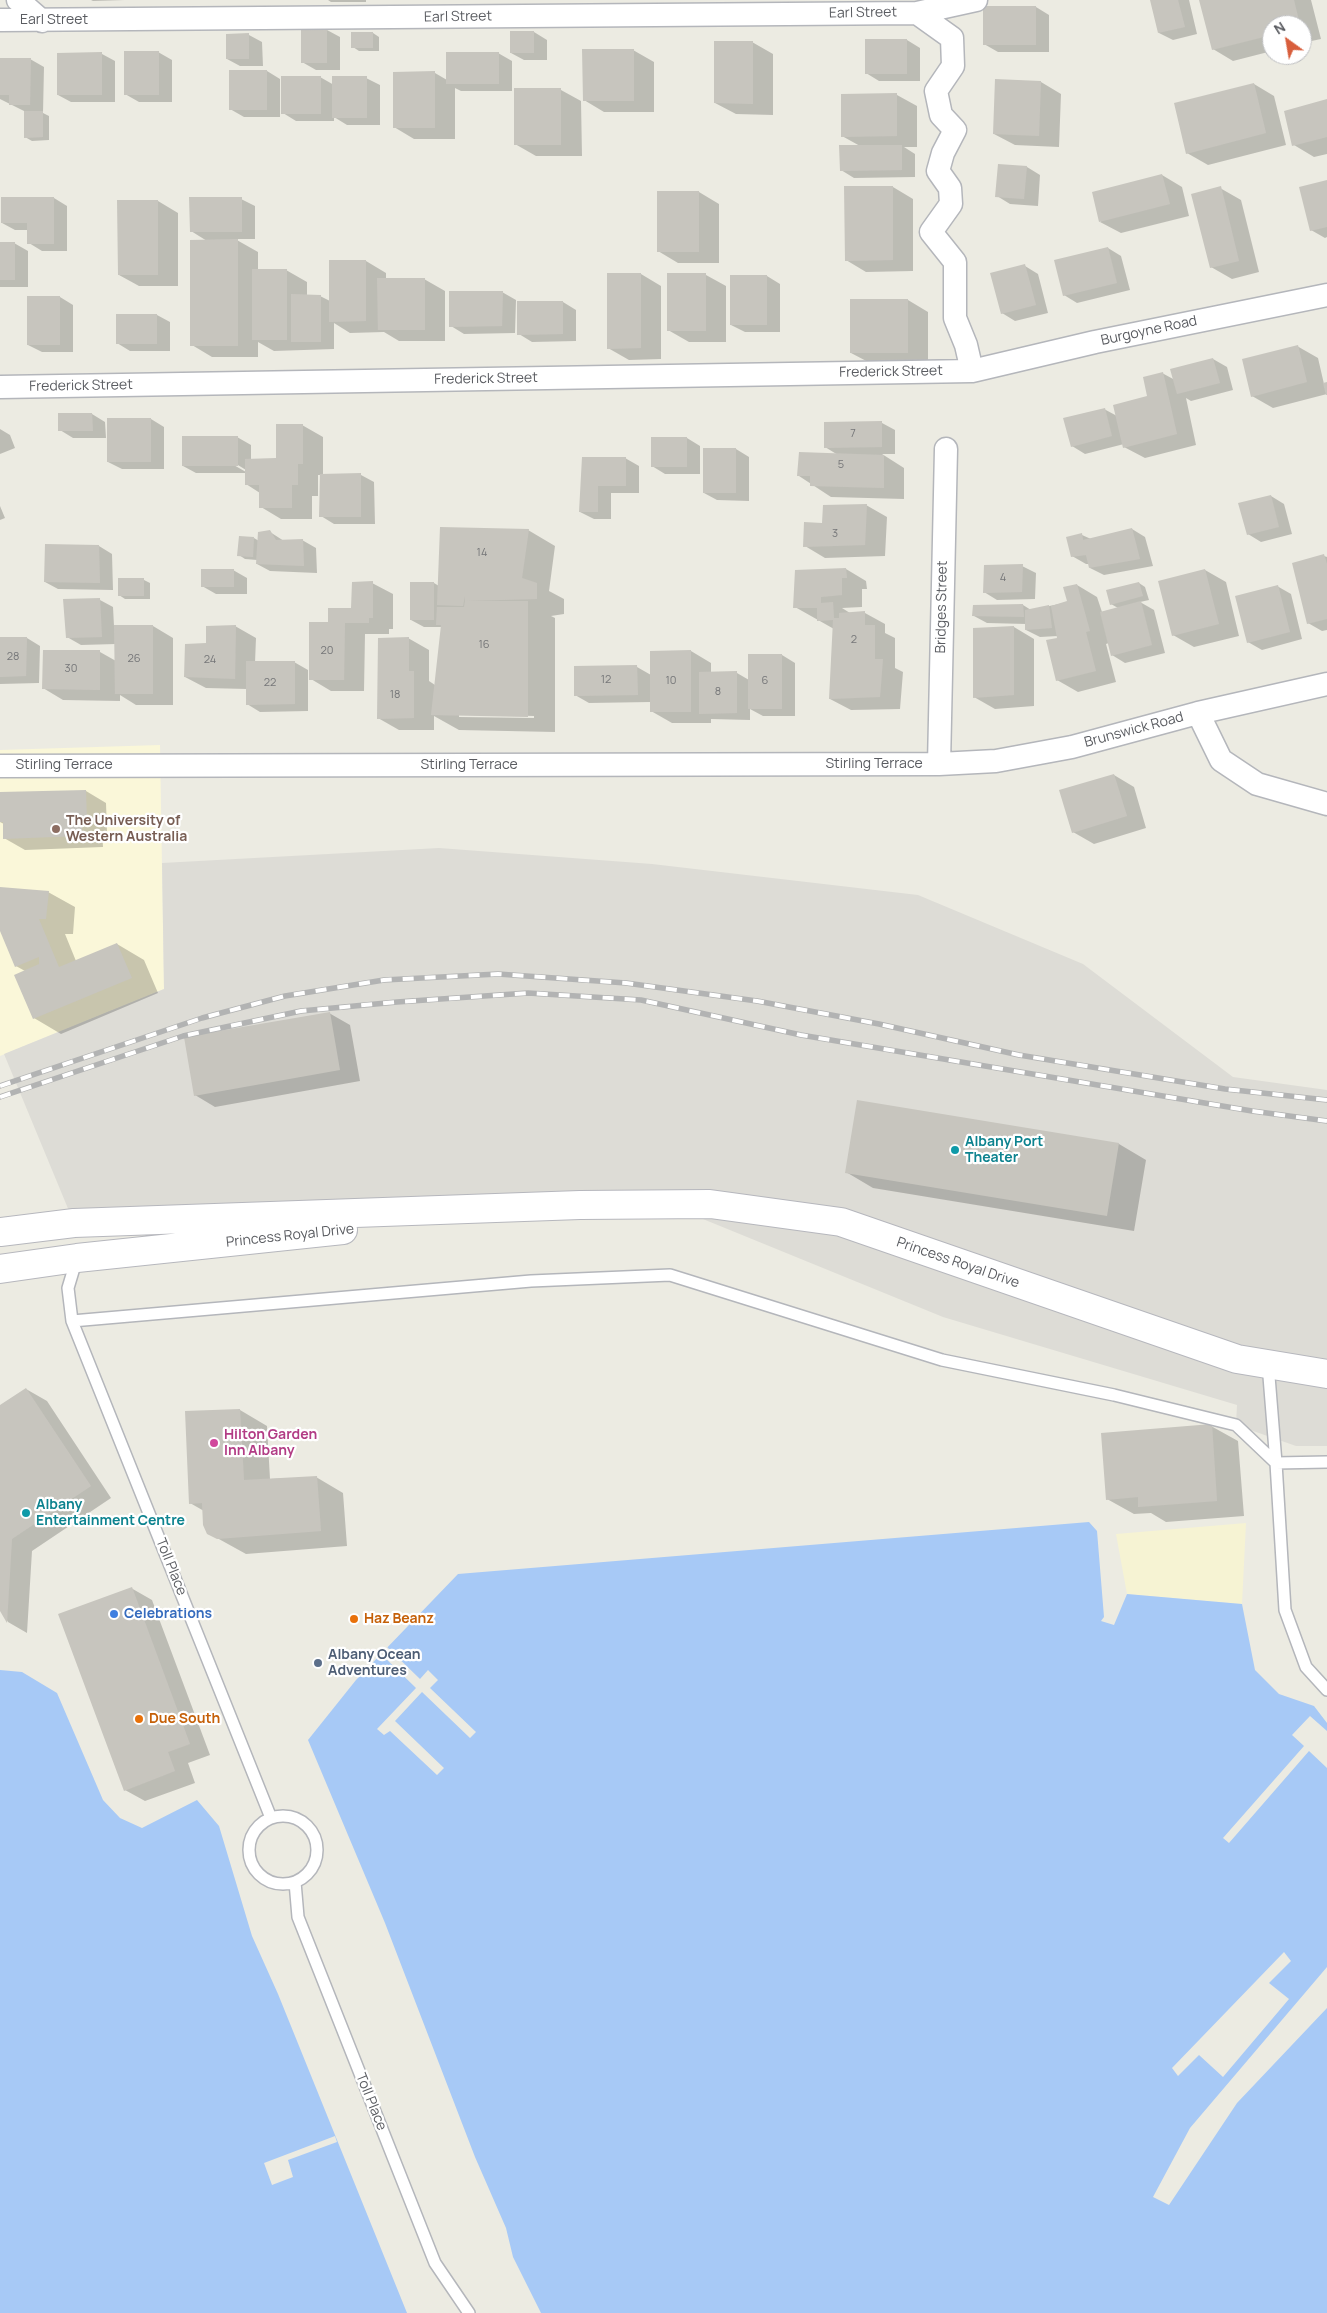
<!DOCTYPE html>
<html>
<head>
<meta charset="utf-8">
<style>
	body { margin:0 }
	#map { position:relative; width:1327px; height:2313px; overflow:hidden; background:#ecebe2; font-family:Manrope,sans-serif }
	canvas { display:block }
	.north { position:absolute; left:1262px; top:15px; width:50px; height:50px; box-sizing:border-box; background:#fff; border:1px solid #bdbec0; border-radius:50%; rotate:328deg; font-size:14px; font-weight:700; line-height:20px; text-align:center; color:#5a5c61 }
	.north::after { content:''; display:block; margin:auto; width:18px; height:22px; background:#d85e3c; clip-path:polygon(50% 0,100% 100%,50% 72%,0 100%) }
</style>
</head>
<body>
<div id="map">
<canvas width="1327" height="2313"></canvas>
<div class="north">N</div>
</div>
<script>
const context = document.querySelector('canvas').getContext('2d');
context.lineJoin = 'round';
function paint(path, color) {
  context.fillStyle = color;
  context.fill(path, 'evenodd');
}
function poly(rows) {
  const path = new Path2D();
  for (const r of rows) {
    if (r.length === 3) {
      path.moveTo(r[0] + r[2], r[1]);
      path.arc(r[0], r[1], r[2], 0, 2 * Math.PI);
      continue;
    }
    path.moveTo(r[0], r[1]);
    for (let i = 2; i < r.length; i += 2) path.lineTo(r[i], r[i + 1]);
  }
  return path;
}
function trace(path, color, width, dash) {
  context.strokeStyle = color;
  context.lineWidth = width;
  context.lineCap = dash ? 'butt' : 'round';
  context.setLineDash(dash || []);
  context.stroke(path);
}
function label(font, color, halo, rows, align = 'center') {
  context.font = font + ' Manrope,sans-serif';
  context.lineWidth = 4.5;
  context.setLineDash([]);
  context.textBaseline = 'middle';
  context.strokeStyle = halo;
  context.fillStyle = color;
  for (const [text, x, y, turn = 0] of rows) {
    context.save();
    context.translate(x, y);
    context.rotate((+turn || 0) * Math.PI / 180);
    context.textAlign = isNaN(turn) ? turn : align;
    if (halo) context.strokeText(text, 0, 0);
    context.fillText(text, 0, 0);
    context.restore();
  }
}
paint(poly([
	[160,745,164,989,0,1056,0,750]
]), '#faf7d9');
paint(poly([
	[439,848,652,864,918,895,1083,964,1233,1077,1327,1090,1327,1446,1296,1446,1236,1425,1237,1405,943,1317,698,1217,74,1223,4,1054,164,989,162,863]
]), '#dddcd6');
paint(poly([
	[1246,1523,1242,1604,1127,1594,1116,1534]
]), '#f6f3d3');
paint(poly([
	[1089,1522,1097,1531,1104,1617,1101,1621,1114,1625,1127,1594,1242,1604,1255,1670,1279,1694,1314,1706,1327,1723,1327,1967,1190,2128,1153,2197,1169,2205,1237,2103,1327,2008,1327,2313,541,2313,513,2257,506,2228,475,2157,385,1923,308,1740,356,1680,458,1574],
	[0,1670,22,1672,57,1693,103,1800,120,1818,142,1828,197,1800,219,1826,252,1936,278,1994,407,2313,0,2313]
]), '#a7c9f6');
paint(poly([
	[387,1647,420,1679,428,1670,438,1680,430,1688,476,1732,470,1738,422,1692,395,1721,444,1768,437,1775,390,1731,384,1735,377,1729,416,1688,381,1654],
	[1310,1716,1327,1731,1327,1768,1309,1751,1229,1843,1223,1838,1304,1746,1292,1735],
	[1284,1952,1291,1961,1269,1983,1289,1999,1223,2077,1199,2055,1178,2076,1172,2068],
	[335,2136,337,2142,288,2160,293,2177,272,2185,264,2163]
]), '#ecebe2');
paint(poly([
	[91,0,125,0,93,1],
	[328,0,366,0,366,2,331,2],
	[1151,0,1189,0,1197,34,1173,40,1159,33],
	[1200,0,1311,0,1321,39,1302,43,1302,25,1272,25,1272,51,1233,61,1213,49],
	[1036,7,1049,15,1049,52,998,52,984,44],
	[327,30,340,37,340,70,316,70,302,62],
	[534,32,547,40,547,60,524,60,511,53],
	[353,33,373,33,379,37,379,51,359,51,353,47],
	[249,35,262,42,263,66,240,66,227,59],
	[866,40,907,40,920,48,920,81,879,81,866,73],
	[752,42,773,54,773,115,736,114,715,103],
	[633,50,654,62,654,112,604,112,584,100],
	[158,52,172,60,172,102,139,102,125,94],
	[498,53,512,61,512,91,461,91,455,88,455,139,414,139,394,127,435,73,447,80],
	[58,54,102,54,115,61,115,102,71,102,58,95],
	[0,59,30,59,44,67,43,113,49,116,49,140,32,141,25,137,26,112,0,99],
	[267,71,280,79,280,117,244,117,230,109],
	[320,77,334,85,366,78,380,85,380,125,347,125,334,117,334,121,296,121,283,113],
	[1041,82,1061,94,1059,147,1015,145,994,134],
	[1254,84,1274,96,1286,145,1208,165,1187,153],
	[561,90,581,101,582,156,536,156,515,144],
	[897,95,917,106,917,147,904,147,915,154,915,177,854,178,841,170,860,146,842,136],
	[1327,101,1327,154,1314,157,1294,145],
	[999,165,1027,167,1040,175,1038,206,1010,204,997,196],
	[1162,175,1182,187,1189,216,1121,233,1100,222],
	[1327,181,1327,237,1325,238,1311,230],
	[893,187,913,199,913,271,866,272,846,260],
	[1220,188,1241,200,1259,272,1232,279,1211,267],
	[699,192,719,204,719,263,678,263,658,251],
	[54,198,67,206,67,251,42,251,29,243,28,230,15,230,2,223],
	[241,199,255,206,255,239,235,239,258,252,258,270,286,270,307,282,307,296,320,296,330,301,366,261,386,273,386,279,424,279,445,291,445,341,399,341,384,332,350,333,334,323,334,349,274,351,258,342,258,357,212,357,192,345,207,241,191,231],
	[158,201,178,213,178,286,139,286,119,275],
	[0,243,14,243,28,251,28,287,0,287],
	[1108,248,1121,256,1130,290,1077,303,1064,295],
	[1025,266,1038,274,1048,313,1015,321,1002,313],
	[641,274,661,286,661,359,629,360,608,348],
	[706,275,726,286,726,342,689,342,668,330],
	[767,276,780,284,780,332,745,332,731,325],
	[502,292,516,300,515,333,464,334,451,326],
	[60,297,73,305,73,352,42,352,28,345],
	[851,300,908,300,928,312,928,364,872,364,851,353],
	[563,302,576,310,576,341,532,342,519,334],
	[157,315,170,322,170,351,130,351,117,343],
	[1297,346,1318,358,1324,384,1327,383,1327,394,1273,408,1252,396],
	[1213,359,1227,367,1233,390,1191,401,1186,398,1196,445,1145,458,1124,447,1124,444,1085,454,1072,446,1104,409,1117,416,1149,397,1162,373,1175,380],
	[92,414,105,422,106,438,73,438,60,430],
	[151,419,164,427,164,469,122,469,108,462],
	[882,423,895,430,895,454,882,454,904,468,904,499,831,497,799,476,838,455,825,447],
	[302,425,323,437,323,475,361,475,374,482,375,524,334,524,321,516,321,475,318,475,318,496,312,496,312,519,281,519,261,507,260,493,246,484,246,473,196,473,183,466,237,437,251,445,251,460,277,460],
	[233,462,246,470,246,472,232,464],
	[0,429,10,435,15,448,0,454],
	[687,438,700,446,700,474,665,474,652,466],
	[736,449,749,457,749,501,717,500,704,493],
	[583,458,625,458,639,466,639,493,611,493,611,519,594,519,580,512],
	[1271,496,1284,504,1292,534,1261,542,1248,534],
	[866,505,887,517,885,556,825,558,805,546,823,525],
	[0,506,5,518,0,520],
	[1132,529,1145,537,1153,566,1104,575,1090,568,1089,564,1086,564,1072,556,1082,535,1091,539],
	[528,530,555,546,549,591,564,599,564,614,551,616,555,618,555,732,459,730,434,716,434,730,399,730,378,718,408,638,429,650,429,681,435,685,442,627,424,627,411,620,434,583,439,586],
	[459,714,534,716,534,718,459,717],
	[270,532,284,541,302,540,316,548,317,573,270,571,257,564,257,560,245,559,239,555,254,538,259,541],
	[99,546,112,554,113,590,58,589,45,582],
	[1324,556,1327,557,1327,630,1322,631,1308,623],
	[1022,566,1036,573,1035,599,997,600,984,592],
	[846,569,866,581,867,589,862,589,862,607,842,608,850,613,865,613,885,624,885,633,895,638,895,668,903,672,900,709,851,710,830,699,834,629,795,607,796,572],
	[233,570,247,578,247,594,216,594,202,586],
	[1205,570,1226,582,1239,636,1194,647,1173,635],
	[144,580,150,583,150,599,125,599,119,595],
	[372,583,393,594,393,629,389,629,389,634,365,634,364,691,331,691,311,679,329,623,353,609],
	[1139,583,1145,587,1149,600,1140,602,1154,610,1165,653,1125,663,1112,655,1109,643,1106,644,1116,682,1078,692,1057,680,1058,636,1040,637,1026,630,1026,624,987,623,974,616,974,606,1023,605,1031,610,1068,602,1077,585,1097,597,1102,612,1118,608,1111,604],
	[1277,586,1291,594,1302,639,1262,650,1248,642],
	[100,600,113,607,114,626,153,626,173,638,173,705,136,705,120,695,120,701,63,700,43,688,100,652,116,661,116,644,81,645,67,637],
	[235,626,256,638,255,663,294,662,308,670,308,711,260,712,247,704,247,689,206,688,185,677,208,644],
	[1014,627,1034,639,1034,706,995,709,974,697],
	[27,638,40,646,39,683,0,684,0,639],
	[691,651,711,663,711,673,737,673,749,680,782,655,795,663,795,716,763,716,750,709,750,720,711,719,711,723,672,723,651,711,651,702,589,703,575,695,575,667,637,667,651,675],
	[1114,775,1134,787,1146,828,1094,844,1073,832],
	[86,791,106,803,107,832,102,832,103,847,25,850,4,838,4,824,0,822,0,794],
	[0,889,48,892,75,907,73,934,65,934,76,961,117,944,144,960,158,993,61,1034,34,1018,25,971,16,966,0,928],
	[329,1013,350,1025,360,1081,215,1107,195,1095],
	[1119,1144,1146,1160,1134,1231,873,1188,846,1172],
	[26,1389,47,1401,111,1498,32,1551,27,1633,8,1622,0,1609,0,1407],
	[240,1410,267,1426,270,1479,316,1477,343,1493,347,1546,246,1554,208,1533,204,1511,190,1503],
	[1211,1426,1238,1441,1244,1516,1166,1522,1151,1513,1134,1514,1107,1499],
	[131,1588,152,1600,210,1755,188,1763,195,1783,145,1801,125,1790]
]), '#0003');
paint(poly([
	[1150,0,1178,0,1185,27,1158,33],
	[1199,0,1294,0,1300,25,1272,25,1272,35,1212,50],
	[983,6,1036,6,1036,45,983,45],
	[327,28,327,63,301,63,301,29],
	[510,31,534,31,534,53,510,53],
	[351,32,373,32,373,48,351,48],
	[249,33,249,59,226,59,226,34],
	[865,39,907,39,907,74,865,74],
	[714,41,753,41,753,104,714,103],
	[582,49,634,49,634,101,583,101],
	[124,51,159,51,159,95,124,95],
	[102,52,102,95,57,95,57,53],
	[446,52,499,52,499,84,446,84],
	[0,58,31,58,30,105,9,105,9,95,0,95],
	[229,70,267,70,267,110,229,110],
	[435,71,435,128,393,128,393,72],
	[281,76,321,76,321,114,281,114],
	[332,76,367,76,367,118,332,118],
	[995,79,1041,81,1039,136,993,134],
	[1254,83,1266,133,1186,154,1174,103],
	[514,88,561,88,561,145,514,145],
	[897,93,897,136,841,137,841,94],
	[1327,99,1327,137,1292,146,1284,111],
	[24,111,43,111,43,137,24,138],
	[839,145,902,145,902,170,840,171],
	[998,164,1027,166,1024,199,995,197],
	[1162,174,1170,204,1099,222,1092,192],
	[1327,180,1327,227,1310,231,1299,187],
	[844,186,893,186,893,260,845,261],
	[1221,186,1239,261,1210,268,1191,194],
	[657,191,699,191,699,252,657,252],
	[1,197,54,197,54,244,27,244,27,223,1,223],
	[189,197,242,197,242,232,190,232],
	[117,200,158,200,158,275,118,275],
	[238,239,238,346,190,346,190,240],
	[0,242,15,242,15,280,0,280],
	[1108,247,1117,283,1063,296,1054,260],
	[329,260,366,260,366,321,329,322],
	[1025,264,1036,305,1001,314,990,273],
	[252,269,287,269,287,340,252,340],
	[607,273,641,273,641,348,607,349],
	[667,273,706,273,706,331,667,331],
	[730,275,767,275,767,325,730,325],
	[377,278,425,278,425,330,378,330],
	[449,291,503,291,502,326,449,327],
	[291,294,321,295,321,342,291,342],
	[27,296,60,296,60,345,27,345],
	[850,299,908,299,908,353,850,353],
	[517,301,563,301,563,334,517,335],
	[116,314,157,314,157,344,116,344],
	[1298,345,1307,382,1251,397,1242,359],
	[1213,358,1220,383,1177,394,1170,369],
	[1163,372,1177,434,1123,448,1113,405,1147,396,1143,377],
	[1327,382,1327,395,1326,395,1323,383],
	[1105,408,1112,436,1071,447,1063,418],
	[58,413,92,413,93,431,58,431],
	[107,418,151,418,151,462,107,462],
	[882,421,882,447,824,448,824,422],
	[276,424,303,424,303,464,298,464,298,485,292,485,292,508,259,508,259,485,245,485,245,459,276,458],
	[182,436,238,436,238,466,182,466],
	[651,437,687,437,687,467,651,467],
	[703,448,736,448,736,493,703,493],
	[799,452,884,455,884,488,810,486,810,476,797,476],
	[582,457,626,457,626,486,598,486,598,512,579,512],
	[361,473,361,517,319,517,320,474],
	[1271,495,1279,527,1247,535,1238,503],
	[867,504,865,545,803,547,804,522,822,523,823,505],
	[440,527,529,529,522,578,537,583,537,599,465,601,465,596,463,606,437,605],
	[1132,528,1140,559,1089,568,1086,555,1071,557,1066,537,1082,533,1083,540],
	[270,530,276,540,303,539,304,566,256,564,258,532],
	[239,536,254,537,253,557,237,556],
	[45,544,99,545,100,583,44,582],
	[1324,554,1327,564,1327,619,1307,624,1292,563],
	[1023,564,1022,592,983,593,984,565],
	[846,568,847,578,842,578,842,595,821,597,821,603,833,602,834,618,839,618,839,613,865,611,865,625,875,625,875,659,883,659,880,697,829,699,833,620,817,621,817,608,793,608,795,570],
	[201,569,234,569,234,587,201,587],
	[1205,569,1219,624,1172,636,1158,581],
	[118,578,144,578,144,596,118,596],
	[373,581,373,618,369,618,369,623,345,623,344,680,309,680,309,622,328,622,328,608,351,608,352,582],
	[410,582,434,582,434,620,410,620],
	[1139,582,1143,596,1110,605,1106,590],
	[1077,584,1090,631,1086,632,1096,671,1056,681,1046,640,1057,638,1051,606,1067,601,1063,587],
	[1278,585,1290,632,1247,643,1235,596],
	[100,598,102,637,66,638,63,599],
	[465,601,528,601,528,717,431,715,441,625,436,625,437,607,464,607],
	[1141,601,1152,645,1111,656,1100,612],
	[1023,604,1024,617,972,616,973,605],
	[1049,605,1052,628,1025,630,1025,610],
	[114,625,153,625,153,694,115,694],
	[236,625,235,679,184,677,185,644,206,643,206,626],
	[1014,626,1014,695,973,698,973,628],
	[0,637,27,637,26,676,0,677],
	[409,637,409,671,414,671,414,718,377,719,378,638],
	[43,650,100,650,100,690,42,689],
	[691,650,691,712,650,712,650,651],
	[748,654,782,654,782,709,748,709],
	[246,661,295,661,295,704,246,705],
	[637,665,638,695,574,696,574,666],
	[737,671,737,713,699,714,699,672],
	[1114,774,1127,816,1072,833,1059,790],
	[86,790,87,821,82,821,82,836,3,839,3,822,0,822,0,792],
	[0,887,49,891,46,919,39,919,59,967,117,943,132,978,33,1019,14,975,39,964,39,957,15,967,0,931],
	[330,1012,340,1070,194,1096,184,1037],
	[857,1100,1119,1143,1107,1216,845,1173],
	[26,1388,91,1486,12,1539,7,1623,0,1611,0,1405],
	[240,1409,244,1480,317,1476,321,1531,217,1539,207,1534,203,1525,202,1503,189,1504,185,1411],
	[1212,1424,1217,1501,1138,1507,1138,1497,1106,1500,1101,1433],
	[132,1587,190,1744,168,1752,175,1771,124,1791,58,1614]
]), '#c7c5be');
const service = poly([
	[77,1258,68,1288,72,1321,271,1818],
	[72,1321,531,1281,670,1275,942,1360,1114,1395,1236,1425,1276,1463,1285,1610,1306,1667,1327,1690],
	[1268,1364,1276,1463,1327,1462],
	[283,1850,34],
	[295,1882,298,1917,435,2263,469,2313]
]);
const minor = poly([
	[18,0,42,21],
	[917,13,952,38,953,66,936,91,941,115,955,130,943,153,938,171,950,188,951,204,931,232,955,262,955,318,966,345,972,371],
	[0,20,917,13,976,0],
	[0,387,972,371,1095,342,1327,295],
	[1198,713,1221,760,1257,784,1327,804],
	[939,764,946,449],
	[0,766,939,764,996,761,1072,747,1198,713,1327,684]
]);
const secondary = poly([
	[0,1232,74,1223,580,1205,710,1204,841,1222,1237,1359,1327,1374],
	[0,1269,77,1258,343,1230]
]);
trace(service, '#b4b6bb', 14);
trace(minor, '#b4b6bb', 25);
trace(secondary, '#b6b7bd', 30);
trace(service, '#fff', 11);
trace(minor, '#fff', 22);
trace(secondary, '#fff', 28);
const rail = poly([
	[0,1086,202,1018,285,996,384,980,498,974,626,983,757,1001,879,1024,1019,1055,1225,1089,1327,1100],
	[0,1097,183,1036,301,1011,397,1002,528,993,641,1000,801,1035,1252,1111,1327,1121]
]);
trace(rail, '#b2b3b3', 5.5);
trace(rail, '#fff', 4, [11]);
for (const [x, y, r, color] of [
	[56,829,5,"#8d6e63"],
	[955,1150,5,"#0f9aa8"],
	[214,1443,5,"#d1479c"],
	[26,1513,5,"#0f9aa8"],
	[114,1614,5,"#3f7fe0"],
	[354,1619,5,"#e8710a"],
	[318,1663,5,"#5c6f8a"],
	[139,1719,5,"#e8710a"]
]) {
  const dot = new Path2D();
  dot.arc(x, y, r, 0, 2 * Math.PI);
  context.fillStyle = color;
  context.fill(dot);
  trace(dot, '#fff', 2);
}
label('11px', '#757678', null, [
	["7",853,434],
	["5",841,465],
	["3",835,534],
	["14",482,553],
	["4",1003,578],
	["2",854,640],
	["16",484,645],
	["20",327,651],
	["28",13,657],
	["26",134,659],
	["24",210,660],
	["30",71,669],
	["12",606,680],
	["10",671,681],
	["6",765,681],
	["22",270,683],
	["8",718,692],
	["18",395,695]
]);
label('14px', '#5a5c61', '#fff', [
	["Earl Street",863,13,-1],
	["Earl Street",458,17,-1],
	["Earl Street",54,20],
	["Burgoyne Road",1149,331,-12],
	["Frederick Street",891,372,-1],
	["Frederick Street",486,379,-1],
	["Frederick Street",81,386,-1],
	["Bridges Street",942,607,-89],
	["Brunswick Road",1134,730,-15],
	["Stirling Terrace",874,764],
	["Stirling Terrace",64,765],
	["Stirling Terrace",469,765],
	["Princess Royal Drive",290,1236,-6],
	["Princess Royal Drive",958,1263,19],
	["Toll Place",171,1567,68],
	["Toll Place",371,2102,68]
]);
label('bold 14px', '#785e54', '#fff', [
	["The University of",66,821],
	["Western Australia",66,837]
], 'left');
label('bold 14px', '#0d838f', '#fff', [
	["Albany Port",965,1142],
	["Theater",965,1158],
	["Albany",36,1505],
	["Entertainment Centre",36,1521]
], 'left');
label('bold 14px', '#b23c85', '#fff', [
	["Hilton Garden",224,1435],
	["Inn Albany",224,1451]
], 'left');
label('bold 14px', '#366cbe', '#fff', [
	["Celebrations",124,1614]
], 'left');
label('bold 14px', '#c56008', '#fff', [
	["Haz Beanz",364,1619],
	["Due South",149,1719]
], 'left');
label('bold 14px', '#4e5e75', '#fff', [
	["Albany Ocean",328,1655],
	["Adventures",328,1671]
], 'left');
</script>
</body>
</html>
